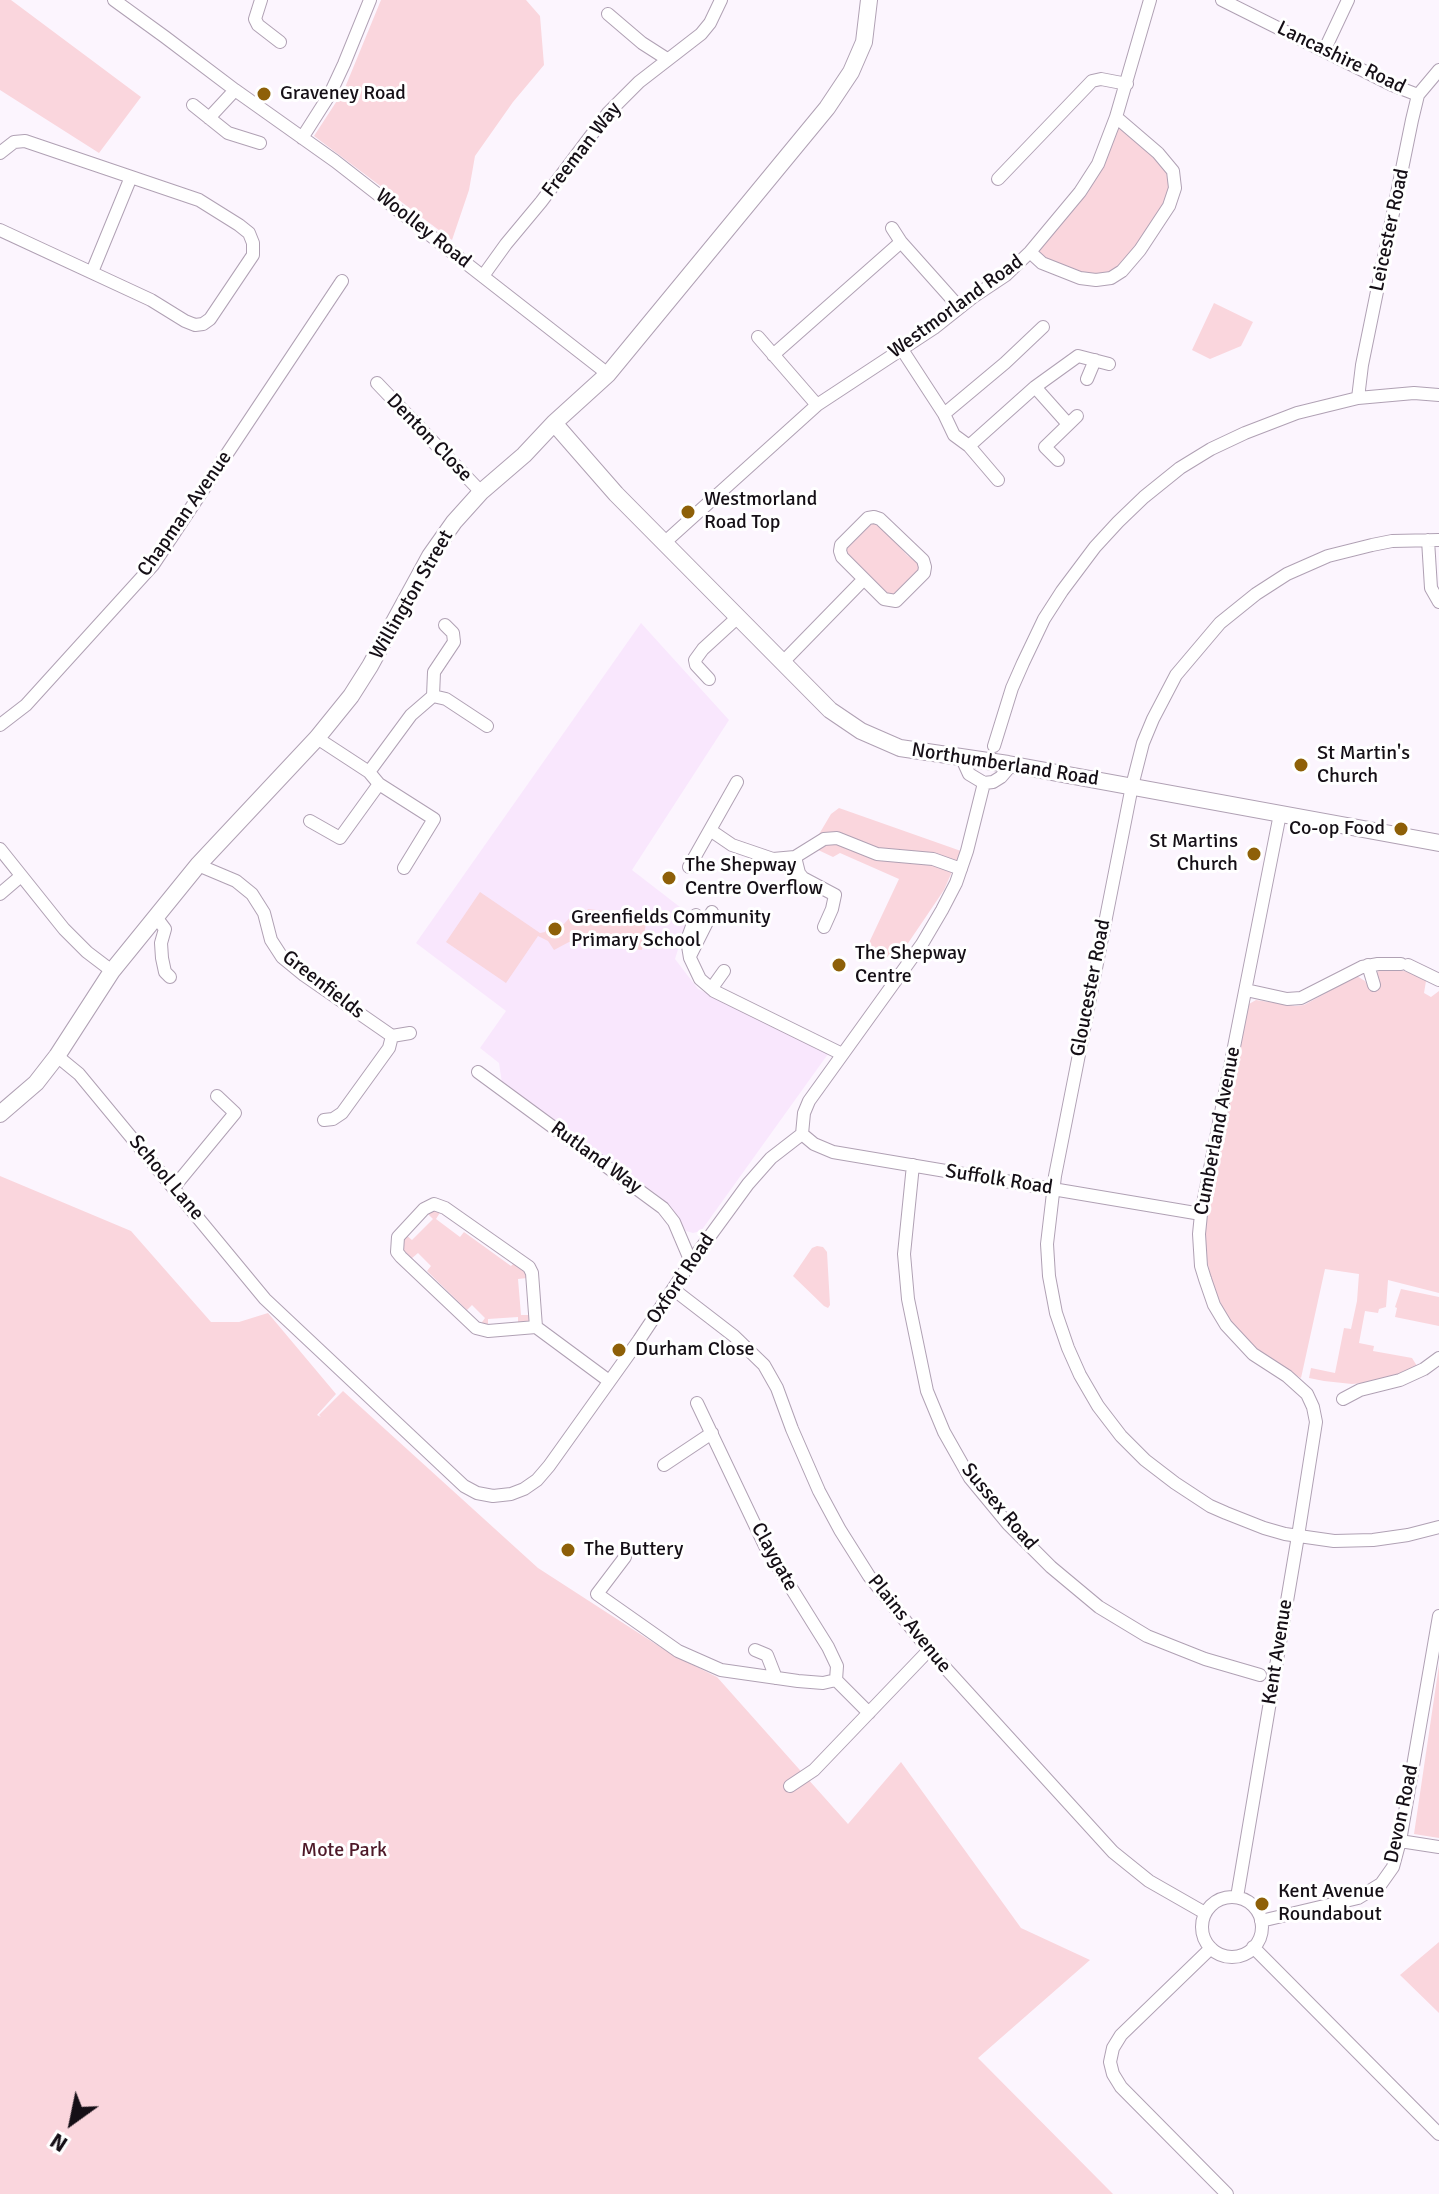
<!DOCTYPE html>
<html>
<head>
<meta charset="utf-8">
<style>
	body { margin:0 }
	#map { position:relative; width:1439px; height:2194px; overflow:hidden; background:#fcf5fe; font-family:Signika,sans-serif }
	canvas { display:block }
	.north { position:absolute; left:32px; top:2082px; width:80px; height:80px; -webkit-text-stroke:6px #fff; paint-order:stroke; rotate:213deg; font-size:22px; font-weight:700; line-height:32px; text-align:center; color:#150f16 }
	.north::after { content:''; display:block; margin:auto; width:28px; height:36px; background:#150f16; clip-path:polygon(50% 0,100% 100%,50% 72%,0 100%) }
</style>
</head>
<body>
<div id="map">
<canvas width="1439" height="2194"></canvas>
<div class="north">N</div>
</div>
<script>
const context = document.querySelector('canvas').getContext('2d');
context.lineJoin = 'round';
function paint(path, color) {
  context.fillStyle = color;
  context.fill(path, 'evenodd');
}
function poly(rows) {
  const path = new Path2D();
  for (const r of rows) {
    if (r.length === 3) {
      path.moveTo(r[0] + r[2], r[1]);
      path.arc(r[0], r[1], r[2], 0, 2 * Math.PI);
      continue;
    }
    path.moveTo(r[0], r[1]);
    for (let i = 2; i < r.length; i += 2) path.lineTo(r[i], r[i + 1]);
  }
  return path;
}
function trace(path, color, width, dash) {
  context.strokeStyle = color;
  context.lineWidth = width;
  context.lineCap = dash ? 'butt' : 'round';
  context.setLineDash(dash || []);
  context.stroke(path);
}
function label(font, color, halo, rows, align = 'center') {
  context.font = font + ' Signika,sans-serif';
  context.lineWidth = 6;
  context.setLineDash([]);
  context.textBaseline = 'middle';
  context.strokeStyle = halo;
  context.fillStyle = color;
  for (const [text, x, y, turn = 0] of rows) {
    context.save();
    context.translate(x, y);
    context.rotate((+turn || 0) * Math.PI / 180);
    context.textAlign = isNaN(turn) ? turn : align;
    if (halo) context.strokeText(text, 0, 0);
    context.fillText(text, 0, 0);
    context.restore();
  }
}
paint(poly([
	[641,623,729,720,632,870,689,914,675,959,698,989,828,1054,701,1231,693,1233,686,1231,672,1208,655,1193,502,1083,499,1063,480,1048,506,1011,416,943]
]), '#f9e7fd');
paint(poly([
	[0,0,11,0,141,97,99,153,0,90],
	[381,0,526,0,540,16,544,65,513,102,475,156,469,190,452,240,314,136,344,90],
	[1116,118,1158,153,1175,188,1122,271,1096,280,1030,252,1080,192],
	[1214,303,1253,322,1241,346,1210,359,1192,350],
	[871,523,878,523,907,555,918,563,919,569,895,596,887,596,877,583,858,564,856,565,845,551,846,547],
	[839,808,961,851,944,890,896,961,867,947,899,879,840,853,833,857,816,849,815,841,831,814],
	[480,892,540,933,545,932,548,928,564,924,573,914,584,914,588,909,647,916,642,950,584,943,580,944,569,942,554,950,548,941,538,936,506,983,446,942],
	[1386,969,1404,971,1421,976,1426,981,1424,993,1431,997,1439,991,1439,1293,1388,1280,1386,1307,1379,1309,1378,1313,1365,1311,1359,1343,1374,1346,1373,1351,1412,1358,1417,1366,1394,1376,1372,1382,1352,1384,1324,1381,1309,1378,1311,1368,1335,1373,1344,1328,1351,1329,1357,1301,1359,1274,1325,1269,1301,1378,1270,1361,1247,1342,1228,1319,1212,1284,1205,1250,1206,1224,1249,1004,1256,1000,1295,1006,1304,1005,1357,976,1365,981,1367,985,1374,984,1376,973,1380,970],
	[0,1176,131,1231,211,1322,239,1322,268,1313,336,1394,317,1415,321,1417,319,1415,343,1391,538,1568,671,1654,717,1677,848,1824,901,1762,1021,1928,1090,1960,978,2058,1113,2194,0,2194],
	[430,1210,441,1211,436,1219,460,1237,464,1232,511,1266,514,1263,526,1272,527,1278,518,1279,521,1315,531,1315,529,1321,518,1326,518,1317,488,1319,488,1328,480,1325,485,1318,472,1305,467,1310,427,1271,431,1266,418,1253,411,1259,403,1253,400,1243,406,1235,412,1240,433,1219,426,1212],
	[817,1246,823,1247,827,1252,830,1305,828,1308,824,1306,793,1276,812,1248],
	[1401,1289,1439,1297,1439,1326,1395,1317,1397,1308,1395,1307],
	[1439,1665,1439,1838,1414,1834],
	[1439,1942,1439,2013,1400,1975]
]), '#fad6dd');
const minor = poly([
	[114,0,165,37,235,90,335,161,608,374],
	[261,0,255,19,258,25,280,42],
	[1222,0,1392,85,1418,95],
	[608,14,642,43,667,59],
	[1324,51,1348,0],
	[193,105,228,133,260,143],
	[209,118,235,90],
	[302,138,330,94,344,64,370,0],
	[0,153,14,142,25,141,199,200,239,225,249,233,253,243,253,255,210,319,203,324,195,325,185,321,151,300,0,230],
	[998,179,1092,81,1101,79,1127,84],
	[892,228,901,242,959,307],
	[1030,252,1042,263,1080,278,1096,280,1111,278,1122,271,1140,250,1169,206,1175,188,1173,171,1158,153,1116,117],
	[92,272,131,177],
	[483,276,506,244,541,202,608,113,639,82,701,34,710,23,721,0],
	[758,337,817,405],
	[901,348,944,414,954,435,969,446,998,480],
	[773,355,901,242],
	[1087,379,1095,360],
	[377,383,481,492],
	[1035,387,1068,424],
	[1358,398,1362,365,1412,120,1418,95,1439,70],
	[944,414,1005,363,1043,327],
	[969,446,1035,387,1078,356,1109,364],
	[1058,460,1045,447,1077,416],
	[874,517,880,519,923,560,925,567,924,573,896,601,884,599,842,557,840,551,841,545,868,518,874,517],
	[1428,540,1431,588,1439,602],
	[1439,540,1392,541,1372,545,1328,556,1287,574,1256,594,1220,623,1176,675,1153,719,1143,743,1132,786,1055,1176,1047,1244,1049,1276,1056,1313,1068,1348,1080,1375,1098,1406,1121,1436,1145,1460,1175,1483,1210,1506,1226,1513,1264,1528,1285,1534,1334,1541,1373,1540,1408,1535,1439,1527],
	[664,543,817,405,934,328,973,297,1006,275,1030,252,1080,192,1098,164,1116,117,1150,0],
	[783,662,864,579],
	[709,679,696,665,695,660,703,649,738,617],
	[433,696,446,699,487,726],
	[0,725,26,705,153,565,342,281],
	[317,738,369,772,379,784,434,819,404,868],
	[994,746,1012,688,1023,663,1044,619,1062,591,1095,547,1118,522,1144,497,1180,468,1211,449,1245,433,1297,413,1358,398,1414,393,1439,395],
	[965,757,964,763,969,774,984,783,993,782,1001,777,1007,770,1008,764],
	[369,772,411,715,433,696,434,672,454,642,453,633,445,625],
	[310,821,340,838,379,784],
	[710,830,732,845,773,859,795,857,824,839,837,838,877,854,933,859,961,869],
	[0,849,64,929,87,952,112,971],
	[795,857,799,873,803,878,835,895,832,909,824,927],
	[198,865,236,881,252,894,264,913,271,940,282,957,304,975,392,1036,410,1033],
	[689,867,737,782],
	[0,894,21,876],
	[696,915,687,940,690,958,700,979,714,991],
	[156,917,165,929,161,943,162,958,165,972,170,977],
	[690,956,712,912],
	[1368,965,1374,985],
	[1408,965,1439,980],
	[724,971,714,985,714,991,842,1054],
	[1246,990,1287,999,1301,998,1362,967,1378,964,1401,964],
	[57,1056,79,1074,265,1299,464,1486,477,1493,493,1496,511,1494,524,1489,537,1480,549,1466,639,1340,691,1262,748,1184,771,1158,802,1134,804,1113,809,1101,922,944,942,910,956,883,967,851,984,783],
	[478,1072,663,1208,674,1222,691,1262],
	[324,1120,333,1119,342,1113,389,1048,392,1036],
	[802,1134,814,1144,833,1152,1201,1214],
	[913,1165,904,1254,908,1299,927,1391,944,1432,970,1478,1008,1524,1051,1567,1099,1607,1147,1636,1205,1659,1260,1675],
	[174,1187,235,1113,217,1096],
	[673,1289,734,1336,764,1365,777,1388,792,1429,819,1491,840,1530,869,1576,929,1650,1113,1852,1149,1881,1205,1913],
	[536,1327,532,1273,529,1267,445,1208,434,1204,424,1209,398,1237,397,1252,401,1257,476,1328,488,1331,536,1327,609,1381],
	[1343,1399,1360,1390,1400,1380,1424,1369,1439,1358],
	[697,1403,765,1546,828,1647,837,1666,836,1680,869,1713],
	[664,1465,712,1433],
	[625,1557,597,1594,678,1651,721,1670,798,1681,823,1683,836,1680],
	[755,1650,767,1655,776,1678],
	[790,1786,814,1770,929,1650],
	[1400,1841,1439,1847],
	[1237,1897,1298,1536,1316,1422,1313,1407,1307,1394,1287,1376,1253,1354,1226,1325,1214,1305,1205,1279,1201,1266,1199,1234,1201,1214,1280,814],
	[1232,1927,30],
	[1261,1921,1358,1898,1381,1884,1393,1867,1400,1841,1439,1616],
	[1253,1947,1439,2134],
	[1211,1948,1121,2035,1113,2048,1110,2062,1113,2074,1121,2087,1227,2194]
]);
const tertiary = poly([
	[554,423,616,494,830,710,861,731,900,748,1008,764,1439,843],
	[0,1114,36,1083,57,1056,112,971,198,865,317,738,351,696,370,666,430,556,454,522,481,492,524,455,554,423,608,374,827,108,851,72,864,42,869,0]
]);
trace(minor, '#b0a1b4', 14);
trace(tertiary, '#b0a1b4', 18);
trace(minor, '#fff', 12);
trace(tertiary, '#fff', 16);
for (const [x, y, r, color] of [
	[264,94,8,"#8e6008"],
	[688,512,8,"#8e6008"],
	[1301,765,8,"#8e6008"],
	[1401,829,8,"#8e6008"],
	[1254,854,8,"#8e6008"],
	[669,878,8,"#8e6008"],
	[555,929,8,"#8e6008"],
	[839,965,8,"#8e6008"],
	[619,1350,8,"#8e6008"],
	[568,1550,8,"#8e6008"],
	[1262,1904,8,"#8e6008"]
]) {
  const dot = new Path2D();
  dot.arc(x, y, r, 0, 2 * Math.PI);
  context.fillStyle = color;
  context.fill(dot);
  trace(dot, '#fff', 3);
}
label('20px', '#150f16', '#fff', [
	["Lancashire Road",1341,58,26],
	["Freeman Way",582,150,-52],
	["Woolley Road",423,229,38],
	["Leicester Road",1390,230,-78],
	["Westmorland Road",956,307,-36],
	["Denton Close",429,438,46],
	["Chapman Avenue",185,514,-55],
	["Willington Street",412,595,-60],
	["Northumberland Road",1005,765,9],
	["Greenfields",323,985,38],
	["Gloucester Road",1091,988,-79],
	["Cumberland Avenue",1218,1131,-79],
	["Rutland Way",596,1158,36],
	["School Lane",166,1178,50],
	["Suffolk Road",999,1180,9],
	["Oxford Road",681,1279,-56],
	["Sussex Road",999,1507,50],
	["Claygate",774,1557,61],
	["Plains Avenue",909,1624,51],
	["Kent Avenue",1278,1652,-81],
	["Devon Road",1402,1814,-78]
]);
label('20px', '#150f16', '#fff', [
	["Graveney Road",280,94],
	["Westmorland",704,500],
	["Road Top",704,523],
	["St Martin's",1317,754],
	["Church",1317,777],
	["Co-op Food",1385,829,"right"],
	["St Martins",1238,842,"right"],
	["Church",1238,865,"right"],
	["The Shepway",685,866],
	["Centre Overflow",685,889],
	["Greenfields Community",571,918],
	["Primary School",571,941],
	["The Shepway",855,954],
	["Centre",855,977],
	["Durham Close",635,1350],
	["The Buttery",584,1550],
	["Kent Avenue",1278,1892],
	["Roundabout",1278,1915]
], 'left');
label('20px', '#4d1928', '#fff', [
	["Mote Park",344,1851]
]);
</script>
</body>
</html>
